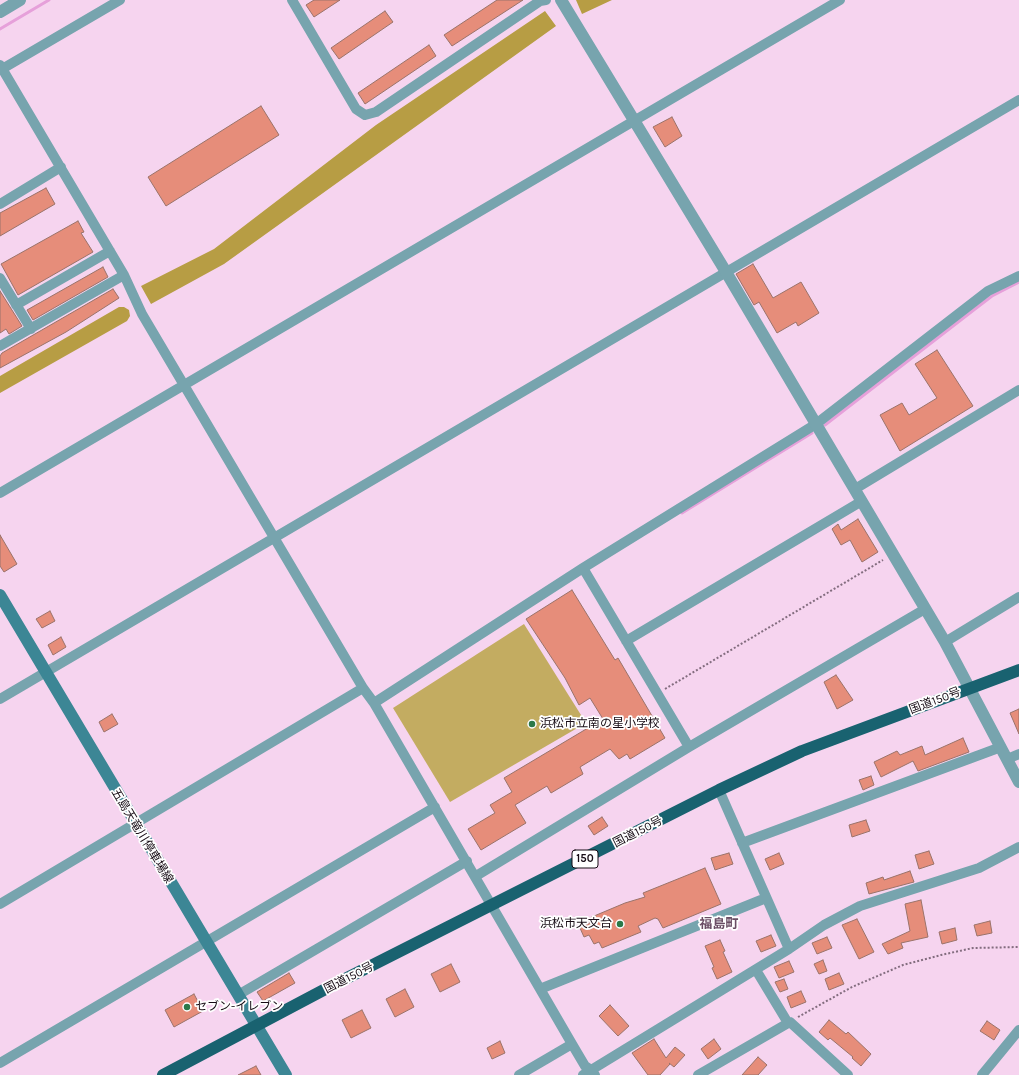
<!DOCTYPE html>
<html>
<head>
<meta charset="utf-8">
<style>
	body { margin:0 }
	canvas { display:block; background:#f6d4ef }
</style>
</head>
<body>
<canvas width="1019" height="1075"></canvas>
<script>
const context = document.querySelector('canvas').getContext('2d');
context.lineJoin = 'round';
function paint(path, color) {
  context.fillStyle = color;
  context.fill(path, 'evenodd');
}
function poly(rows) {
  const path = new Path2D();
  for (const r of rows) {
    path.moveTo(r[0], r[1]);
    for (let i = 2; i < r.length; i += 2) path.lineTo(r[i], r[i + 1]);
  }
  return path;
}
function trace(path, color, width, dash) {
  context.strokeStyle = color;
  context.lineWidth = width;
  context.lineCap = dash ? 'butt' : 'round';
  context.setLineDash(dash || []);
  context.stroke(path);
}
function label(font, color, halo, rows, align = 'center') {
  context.font = font + ' Karla,"Noto Sans JP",sans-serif';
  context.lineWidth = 3.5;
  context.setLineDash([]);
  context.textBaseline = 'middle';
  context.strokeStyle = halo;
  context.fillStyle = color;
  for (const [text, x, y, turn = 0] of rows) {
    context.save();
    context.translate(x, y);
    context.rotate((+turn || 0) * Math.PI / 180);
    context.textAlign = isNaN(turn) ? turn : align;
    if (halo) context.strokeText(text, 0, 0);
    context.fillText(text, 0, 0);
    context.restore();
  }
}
paint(poly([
	[524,624,586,723,450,802,393,708]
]), '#c3ac61');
paint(poly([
	[576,0,612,0,582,14],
	[545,11,556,26,224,264,151,304,141,286,214,249,376,125],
	[119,307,124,307,129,310,130,316,127,321,0,393,0,376]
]), '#b79d44');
trace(poly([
	[0,29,49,0],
	[825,425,975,309,992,296,1019,282],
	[682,513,812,433]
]), '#e6a0da', 3);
const building = poly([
	[314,0,340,0,314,17,306,5,314,0],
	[497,0,523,0,452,46,444,35,497,0],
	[385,11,393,22,339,59,331,48,385,11],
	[429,45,436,56,365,104,358,93,429,45],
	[261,106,279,135,166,206,148,177,261,106],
	[672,117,682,136,665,147,653,127,672,117],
	[46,188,55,204,0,236,0,213,46,188],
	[78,221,84,232,81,233,93,252,18,295,1,264,78,221],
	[753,264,773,298,801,282,819,313,798,326,796,322,777,333,759,302,754,305,736,274,753,264],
	[103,267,108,277,33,320,27,310,103,267],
	[113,289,119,298,66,332,0,368,0,356,2,353,113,289],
	[0,291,22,326,9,334,6,329,0,333,0,291],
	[937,350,973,406,900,451,880,415,902,403,909,415,937,398,915,364,937,350],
	[858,519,878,552,862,562,850,540,841,545,832,529,838,524,841,530,858,519],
	[0,535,17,564,4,572,0,566,0,535],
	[572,590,615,660,618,658,665,738,630,759,627,754,619,759,610,749,580,767,583,774,551,793,547,786,515,805,526,823,481,850,468,829,495,813,490,805,512,792,504,778,603,719,590,698,579,705,565,678,526,619,572,590],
	[50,611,55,621,42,628,36,619,50,611],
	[61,637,66,647,53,655,48,645,61,637],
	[836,675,853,700,837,709,824,682,836,675],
	[1019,709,1019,734,1010,713,1019,709],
	[112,714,118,724,104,732,99,722,112,714],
	[963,738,969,752,918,771,913,761,881,777,874,762,897,751,900,755,922,746,925,755,963,738],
	[871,776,874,785,863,790,859,780,871,776],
	[602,817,608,826,594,835,588,826,602,817],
	[866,820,870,831,852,837,849,825,866,820],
	[929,851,934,864,919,869,915,855,929,851],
	[729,853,733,864,715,870,711,858,729,853],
	[779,853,784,864,770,870,765,859,779,853],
	[705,868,721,904,663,928,658,919,655,918,638,926,641,932,602,948,599,942,594,944,589,935,584,937,580,928,590,923,587,919,625,903,645,897,643,893,705,868],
	[910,871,914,882,869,894,866,883,883,877,884,880,910,871],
	[921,900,928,937,901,943,903,948,888,954,882,944,910,931,905,904,921,900],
	[857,919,874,952,859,959,842,925,857,919],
	[990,921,992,933,977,936,974,925,990,921],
	[955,928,957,940,942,944,939,932,955,928],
	[771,935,776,946,761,952,756,941,771,935],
	[827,937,832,948,817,954,812,943,827,937],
	[720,940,725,951,723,952,732,972,717,979,712,968,714,967,705,946,720,940],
	[823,960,827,971,819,974,814,964,823,960],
	[789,961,794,972,779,978,774,967,789,961],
	[451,964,460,982,440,992,431,974,451,964],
	[289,973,295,983,263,1001,257,992,289,973],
	[839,973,844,984,829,990,825,979,839,973],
	[784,979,788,989,780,992,775,982,784,979],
	[405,989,414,1007,395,1017,386,999,405,989],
	[801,991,806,1002,791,1008,787,997,801,991],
	[194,994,203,1011,174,1027,165,1010,194,994],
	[610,1005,629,1026,618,1036,599,1016,610,1005],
	[362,1010,371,1028,351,1038,342,1020,362,1010],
	[829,1020,846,1034,848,1032,871,1054,861,1066,852,1058,853,1057,830,1038,828,1040,819,1032,829,1020],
	[987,1021,1000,1030,994,1040,980,1031,987,1021],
	[654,1039,666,1058,675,1047,685,1055,674,1067,669,1063,670,1064,660,1075,648,1075,632,1053,654,1039],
	[714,1039,721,1049,708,1059,701,1049,714,1039],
	[500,1041,505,1053,492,1059,487,1048,500,1041],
	[758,1057,767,1065,758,1075,742,1075,758,1057],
	[256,1066,261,1075,238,1075,256,1066]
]);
paint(building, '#e68d7a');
trace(building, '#9a736a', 1);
trace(poly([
	[665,689,883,560],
	[798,1017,852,987,903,965,941,955,973,948,1019,947]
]), '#836d7f', 2, [2, 2]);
trace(poly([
	[292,0,356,109,365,115,376,112,540,1,546,0],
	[0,65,124,275,142,314,363,688,374,703,572,1044,585,1066,591,1070,595,1075],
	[2,69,120,0],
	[0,204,61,167],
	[0,278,31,329],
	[16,305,110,251],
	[0,346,124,275],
	[855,489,1019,390],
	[0,493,840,0],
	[583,568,689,747],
	[626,641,862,501],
	[945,642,1019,597],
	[0,699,1019,100],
	[374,703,583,568,816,424,988,291,1019,276],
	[1007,759,1019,754],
	[719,790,789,949],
	[742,843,1001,747],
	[476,876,689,747,925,609],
	[0,904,363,688],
	[756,970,788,1023],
	[540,989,766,898],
	[238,995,467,861],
	[0,1063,435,807],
	[519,1075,572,1044],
	[583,1075,789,949,824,925,860,906,979,868,1019,847],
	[698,1075,790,1022,848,1075],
	[982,1075,1019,1030]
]), '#77a4ae', 10);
trace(poly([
	[561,0,726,272,945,642,1019,782],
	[0,12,20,0]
]), '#77a4ae', 12);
trace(poly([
	[0,595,286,1075]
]), '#3c8695', 12);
trace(poly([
	[163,1075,335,984,719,790,802,751,1019,670]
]), '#196270', 12);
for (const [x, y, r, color] of [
	[532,724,4,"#2b7949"],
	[620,924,4,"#2b7949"],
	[187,1007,4,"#2b7949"]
]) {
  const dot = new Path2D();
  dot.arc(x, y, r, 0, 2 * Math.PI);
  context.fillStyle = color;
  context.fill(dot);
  trace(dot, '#fff', 1.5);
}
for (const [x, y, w] of [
	[585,859,26]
]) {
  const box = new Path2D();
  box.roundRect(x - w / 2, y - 9, w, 18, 3);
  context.fillStyle = '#fff';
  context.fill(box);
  trace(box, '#170c15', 1);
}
label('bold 11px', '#170c15', null, [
	["150",585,859]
]);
label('12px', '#170c15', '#fff', [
	["国道150号",935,701,-21],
	["国道150号",638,832,-27],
	["五島天竜川停車場線",142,836,59],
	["国道150号",349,978,-27]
]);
label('12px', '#170c15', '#fff', [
	["浜松市立南の星小学校",540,724],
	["浜松市天文台",612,924,"right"],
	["セブン-イレブン",195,1007]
], 'left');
label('bold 13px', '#6a4d64', '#fff', [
	["福島町",719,924]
]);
</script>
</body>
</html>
